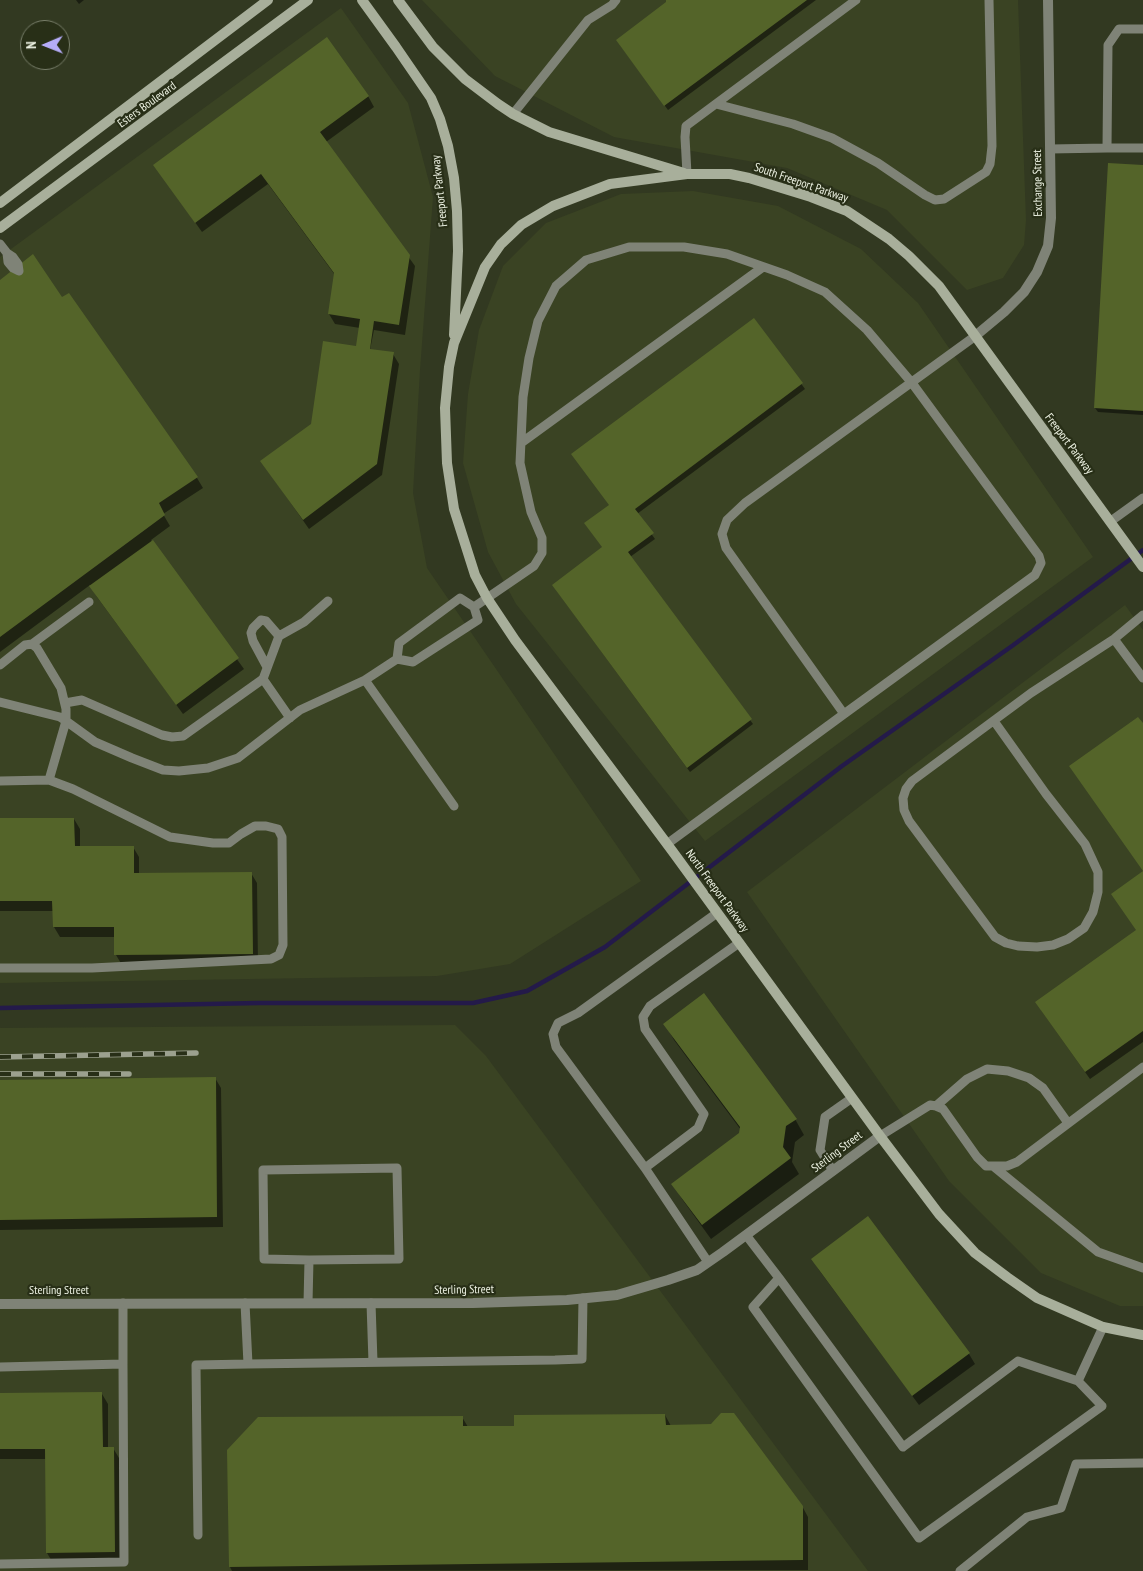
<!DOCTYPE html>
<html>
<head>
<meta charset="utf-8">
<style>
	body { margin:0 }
	#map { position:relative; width:1143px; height:1571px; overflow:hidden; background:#323921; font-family:"PT Sans Narrow",sans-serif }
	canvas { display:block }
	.north { position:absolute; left:20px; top:20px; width:50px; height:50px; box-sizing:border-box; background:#282f17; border:1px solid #777d69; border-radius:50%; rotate:269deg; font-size:14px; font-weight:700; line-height:20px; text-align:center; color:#edf2e3 }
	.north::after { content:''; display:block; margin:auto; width:18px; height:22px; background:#b5acf8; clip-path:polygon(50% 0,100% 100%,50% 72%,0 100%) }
</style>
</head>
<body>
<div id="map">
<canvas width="1143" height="1571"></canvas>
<div class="north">N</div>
</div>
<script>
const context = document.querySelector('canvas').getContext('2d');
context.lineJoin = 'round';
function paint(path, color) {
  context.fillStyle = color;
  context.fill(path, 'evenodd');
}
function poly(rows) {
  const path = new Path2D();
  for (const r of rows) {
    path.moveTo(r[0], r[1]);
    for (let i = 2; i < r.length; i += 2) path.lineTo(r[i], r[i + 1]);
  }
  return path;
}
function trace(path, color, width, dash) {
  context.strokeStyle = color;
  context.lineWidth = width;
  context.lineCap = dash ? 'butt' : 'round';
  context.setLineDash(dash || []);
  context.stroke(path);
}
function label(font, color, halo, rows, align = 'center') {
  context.font = font + ' "PT Sans Narrow",sans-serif';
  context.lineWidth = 4.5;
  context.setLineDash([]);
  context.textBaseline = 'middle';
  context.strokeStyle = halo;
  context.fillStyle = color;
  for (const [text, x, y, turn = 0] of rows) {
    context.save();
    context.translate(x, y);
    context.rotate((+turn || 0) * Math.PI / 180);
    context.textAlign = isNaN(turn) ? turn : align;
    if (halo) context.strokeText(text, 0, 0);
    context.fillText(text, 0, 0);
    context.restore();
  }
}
paint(poly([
	[422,0,1018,0,1026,220,1024,245,1003,278,967,290,887,210,787,168,614,137,495,76],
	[341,8,408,103,433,197,420,370,413,493,427,568,641,881,510,964,437,976,0,983,0,257],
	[693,191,778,206,861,249,918,303,1093,557,705,841,516,604,488,552,463,463,468,394,479,330,503,266,546,223,621,194],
	[1125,605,1143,630,1143,1306,1120,1306,1041,1273,949,1181,747,892],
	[455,1025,486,1056,868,1571,0,1571,0,1028]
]), '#3a4323');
paint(poly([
	[76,0,84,0,79,4],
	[667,0,816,0,668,110,620,45,667,3],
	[368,96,374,107,326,142,415,266,405,335,374,330,370,350,393,354,399,364,382,475,309,529,262,462,312,425,358,348,360,328,335,324,329,314,335,275,268,184,202,232,155,166],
	[1143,167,1143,415,1098,412,1095,408],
	[0,281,62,299,197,478,203,488,163,514,170,526,151,540,244,669,183,714,97,597,90,585,0,652],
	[754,319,805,389,637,514,655,539,630,557,753,724,690,772,556,590,603,548,610,505],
	[74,819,80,829,80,847,133,847,139,857,139,874,251,873,257,883,258,964,122,965,116,955,115,937,60,937,54,927,54,911,0,911,0,820],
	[1143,872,1143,1042,1090,1079,1041,1010,1137,931],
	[665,1024,795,1119,804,1135,795,1142,792,1162,799,1174,711,1239,682,1199,673,1184,740,1134,741,1130,674,1040],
	[215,1078,221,1088,223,1227,0,1230,0,1081],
	[813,1260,969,1354,975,1364,919,1405,819,1270],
	[102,1394,108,1404,108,1448,113,1448,119,1458,120,1562,53,1563,47,1553,46,1459,0,1459,0,1395],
	[665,1415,671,1426,802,1506,808,1517,808,1570,232,1571,230,1567,462,1417,468,1427,515,1427]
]), '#0007');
trace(poly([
	[0,1008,259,1003,473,1003,527,991,605,947,842,766,1012,646,1143,550]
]), '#241a4a', 4.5);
paint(poly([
	[666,0,807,0,664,106,616,40,666,2],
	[327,37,369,96,320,132,410,255,399,325,374,321,370,349,394,352,377,464,303,520,260,461,311,424,323,341,356,346,360,319,328,314,334,273,261,174,195,223,153,165],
	[1108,163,1143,165,1143,411,1094,408],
	[33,254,62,297,69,293,198,477,159,503,165,515,0,637,0,280],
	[754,318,803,383,635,509,654,533,628,552,752,719,687,768,552,585,602,547,584,523,609,505,571,454],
	[153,540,239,658,176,705,89,586],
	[1138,717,1143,723,1143,1031,1085,1072,1035,1002,1136,930,1111,894,1143,871,1069,766],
	[0,818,74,818,75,846,134,846,134,873,252,872,253,954,114,955,114,927,53,927,52,901,0,901],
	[704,993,797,1119,786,1126,783,1147,791,1158,702,1225,671,1184,739,1133,740,1127,663,1024],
	[216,1077,217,1217,0,1220,0,1080],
	[868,1216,970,1353,912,1396,811,1259],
	[102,1392,103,1447,114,1447,115,1552,46,1553,45,1449,0,1449,0,1393],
	[721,1413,734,1413,803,1506,803,1560,229,1567,227,1450,258,1417,463,1416,463,1426,514,1426,514,1415,665,1414,666,1425,711,1424]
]), '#546429');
trace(poly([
	[716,104,793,124,832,138,878,163,925,195,935,200,944,199,986,172,990,164,992,146,989,0],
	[513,114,588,20,612,5,616,0],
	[1107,148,1143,148],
	[1050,149,1107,148,1108,45,1119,29,1143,29],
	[687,174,685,137,686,126,856,0],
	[0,244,7,253,13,257,18,264,19,271],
	[7,253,8,262,13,268,19,271],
	[521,443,763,267],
	[1111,521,1143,498],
	[474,607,534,566,542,553,542,538,531,512,520,463,523,397,529,358,538,321,556,286,586,260,629,247,684,247,727,254,787,275,825,292,867,330,912,383,1039,556,1041,563,1035,575,844,714],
	[1114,639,1143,678],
	[32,644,89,602],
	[0,665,25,645,32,644,37,648,61,688,66,709,66,721,95,742,132,758,163,770,179,771,208,768,238,758,300,710,365,680,397,659,413,662,478,620,474,607,460,598,399,643,397,659],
	[267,667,253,641,251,633,253,628,261,620,266,621,279,636],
	[263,679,290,718],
	[365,680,454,806],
	[0,702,60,717,66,721,49,780],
	[65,703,82,700,162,735,172,737,183,736,263,679,279,636,304,622,328,601],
	[994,721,1046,794,1085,844,1098,872,1098,892,1093,912,1084,928,1068,939,1053,945,1037,947,1018,946,1006,943,995,937,909,821,904,810,903,798,906,789,912,781,1031,693,1114,639,1143,615],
	[0,781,49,780,73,789,170,837,213,843,229,843,241,834,255,826,266,826,278,829,282,837,283,945,279,955,271,959,92,968,0,968],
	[667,844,844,714,726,548,722,534,727,520,745,503,974,337],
	[936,1106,967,1079,987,1069,1008,1071,1029,1078,1043,1088,1068,1123],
	[880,1136,930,1105,936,1106,943,1109,977,1157,986,1166,1007,1166,1017,1162,1143,1067],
	[993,1166,1098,1252,1143,1268],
	[645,1168,556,1047,553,1034,558,1023,578,1013,717,913],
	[833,1171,820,1150,825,1117,852,1098],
	[746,1235,779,1278,753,1307,919,1538,1102,1406,1078,1381,1103,1327],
	[708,1262,645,1168,698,1128,704,1114,645,1029,643,1017,650,1006,739,943],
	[779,1278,903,1447,1018,1361,1078,1381],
	[245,1303,248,1364,555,1360,582,1359,583,1298],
	[308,1303,309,1260,399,1259,397,1168,263,1170,264,1259,309,1260],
	[371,1303,373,1362],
	[123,1364,123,1303],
	[0,1367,123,1364,124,1562,0,1564],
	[198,1535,196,1365,248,1364],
	[960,1571,1027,1517,1061,1508,1076,1464,1143,1463]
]), '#7f8377', 9);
trace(poly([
	[974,337,1004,312,1024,292,1037,272,1048,246,1051,218,1048,0],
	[0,1304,473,1303,567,1300,617,1295,668,1280,697,1270,723,1252,880,1136]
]), '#7f8377', 10);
trace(poly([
	[362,0,396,47,431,98,440,119,448,146,454,178,457,211,458,251,454,335],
	[398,0,433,47,465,79,498,104,513,114,549,132,684,173],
	[0,203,268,0],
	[0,228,308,0],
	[1143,567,939,286,909,256,889,239,847,211,811,197,749,178,730,174,687,174,610,184,553,206,521,225,501,244,485,267,454,343,449,367,445,408,447,463,454,509,475,575,487,598,515,640,673,852,880,1136,939,1214,975,1253,1007,1277,1037,1298,1103,1327,1143,1335]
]), '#a8af9b', 10);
const rail = poly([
	[0,1057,196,1053],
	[0,1074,129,1074]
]);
trace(rail, '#9ca18f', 5.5);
trace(rail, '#282f17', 4, [11]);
label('12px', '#edf2e3', '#282f17', [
	["Esters Boulevard",147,105,-36],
	["South Freeport Parkway",801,183,19],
	["Exchange Street",1038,183,-91],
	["Freeport Parkway",440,191,-96],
	["Freeport Parkway",1069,444,53],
	["North Freeport Parkway",717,891,54],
	["Sterling Street",837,1152,-37],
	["Sterling Street",464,1290,-1],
	["Sterling Street",59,1291]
]);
</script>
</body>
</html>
